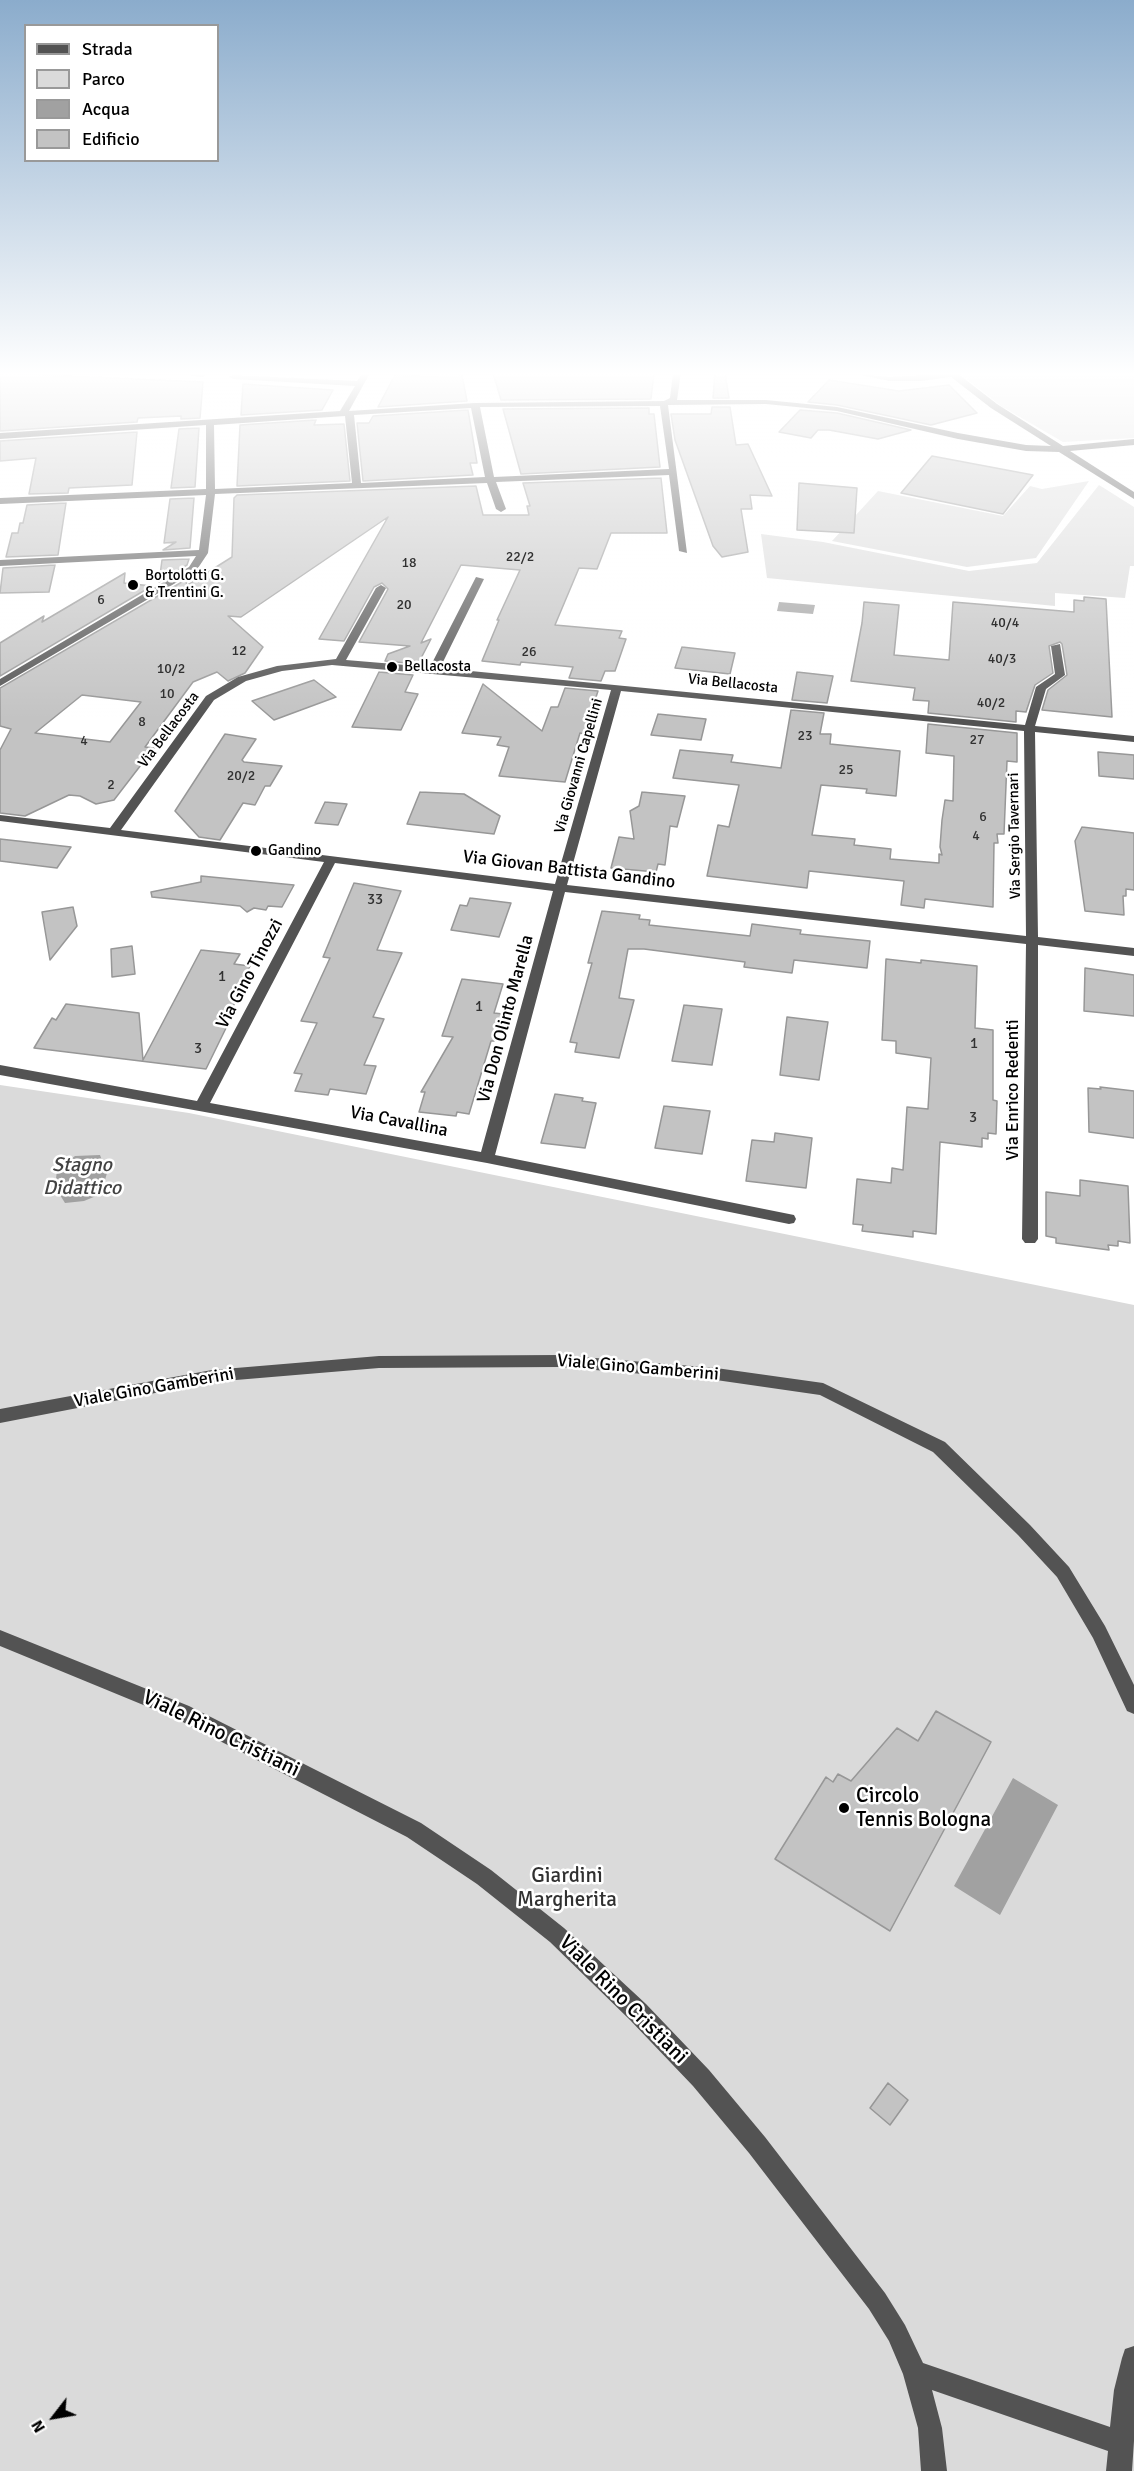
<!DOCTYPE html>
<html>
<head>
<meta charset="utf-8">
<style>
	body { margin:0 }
	#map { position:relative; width:1134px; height:2471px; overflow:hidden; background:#fff; font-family:Signika,sans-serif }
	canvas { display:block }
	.legend { position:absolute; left:24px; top:24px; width:195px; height:138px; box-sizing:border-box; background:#fff; border:2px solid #999; margin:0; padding:8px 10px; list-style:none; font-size:18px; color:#000 }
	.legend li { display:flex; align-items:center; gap:12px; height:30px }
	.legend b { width:30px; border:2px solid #999 }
	.north { position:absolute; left:24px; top:2387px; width:60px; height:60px; -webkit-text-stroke:4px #fff; paint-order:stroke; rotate:239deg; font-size:16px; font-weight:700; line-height:24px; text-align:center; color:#000 }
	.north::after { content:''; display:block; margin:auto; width:21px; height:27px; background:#000; clip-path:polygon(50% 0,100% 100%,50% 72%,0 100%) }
</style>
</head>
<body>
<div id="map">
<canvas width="1134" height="2471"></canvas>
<ul class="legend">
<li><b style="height:8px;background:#535353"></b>Strada</li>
<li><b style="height:16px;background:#dadada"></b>Parco</li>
<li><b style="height:16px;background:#a1a1a1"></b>Acqua</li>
<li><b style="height:16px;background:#c3c3c3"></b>Edificio</li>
</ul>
<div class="north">N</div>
</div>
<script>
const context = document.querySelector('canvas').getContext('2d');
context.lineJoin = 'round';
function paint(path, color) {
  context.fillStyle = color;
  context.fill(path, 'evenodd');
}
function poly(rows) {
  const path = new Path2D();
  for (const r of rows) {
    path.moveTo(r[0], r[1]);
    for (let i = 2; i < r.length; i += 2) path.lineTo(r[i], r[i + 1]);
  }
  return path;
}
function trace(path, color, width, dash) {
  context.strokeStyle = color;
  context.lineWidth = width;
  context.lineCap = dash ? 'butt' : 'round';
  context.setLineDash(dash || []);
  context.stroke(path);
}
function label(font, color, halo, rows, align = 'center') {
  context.font = font + ' Signika,sans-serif';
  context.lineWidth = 5;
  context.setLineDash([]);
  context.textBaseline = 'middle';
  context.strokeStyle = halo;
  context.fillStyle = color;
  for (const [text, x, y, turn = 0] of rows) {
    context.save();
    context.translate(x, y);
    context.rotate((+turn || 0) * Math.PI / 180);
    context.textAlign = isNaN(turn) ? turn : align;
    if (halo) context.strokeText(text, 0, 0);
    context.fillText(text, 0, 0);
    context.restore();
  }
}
paint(poly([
	[959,373,1134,373,1134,438,1063,442,1001,406],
	[1089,481,1036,558,967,567,832,541,878,491,1003,516,1030,486,1042,489],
	[1099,485,1134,507,1134,566,1130,566,1125,598,1055,593,1055,606,767,578,761,534,823,542,969,571,1037,563],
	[0,1085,189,1113,1134,1305,1134,2471,0,2471]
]), '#dadada');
paint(poly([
	[779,602,815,605,813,614,777,611],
	[100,1155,107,1173,101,1194,84,1201,65,1203,55,1187,57,1170,75,1156],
	[1013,1778,1058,1805,1000,1915,954,1886]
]), '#a1a1a1');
const building = poly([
	[0,373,203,382,200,418,181,419,181,416,138,418,137,422,0,431,0,373],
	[439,373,462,375,467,401,378,407,395,375,438,377,439,373],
	[493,373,654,373,651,399,501,400,493,373],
	[715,373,725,373,729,398,713,398,715,373],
	[829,380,899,391,949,385,977,413,931,425,837,405,808,402,829,380],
	[243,384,272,386,333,390,322,410,241,415,243,384],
	[712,407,730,407,736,445,748,444,772,496,750,495,752,509,741,509,748,552,722,557,713,546,675,440,671,414,711,414,712,407],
	[649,408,649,414,654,414,660,467,521,474,503,409,649,408],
	[468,410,477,463,470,463,473,475,363,481,357,423,369,423,373,416,468,410],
	[800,410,837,413,911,430,878,439,829,430,818,430,811,438,779,432,800,410],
	[316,420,314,425,344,424,350,481,237,486,240,425,316,420],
	[199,428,195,487,171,488,179,429,199,428],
	[137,432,132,485,69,488,68,493,29,494,36,458,0,461,0,441,137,432],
	[932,456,1033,475,1003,514,901,493,932,456],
	[661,478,667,533,611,533,597,569,579,568,555,625,622,631,619,638,626,639,615,671,605,671,601,681,569,678,573,667,521,662,520,665,482,661,499,620,497,620,520,570,461,565,421,643,431,639,418,664,385,661,388,654,410,646,359,642,388,589,382,583,374,587,344,641,319,639,388,517,241,617,228,616,263,647,245,673,228,681,217,672,193,682,145,747,154,748,114,800,96,804,80,796,69,795,25,816,0,813,0,750,11,729,0,726,0,688,187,579,186,586,232,557,234,498,237,495,476,486,483,515,529,515,527,506,530,506,523,483,661,478],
	[82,695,141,702,110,742,35,733,82,695],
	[799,483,857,488,854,533,797,530,799,483],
	[194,498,190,548,163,550,176,542,164,543,170,499,194,498],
	[66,503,58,555,6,557,12,533,18,533,20,523,23,523,27,505,66,503],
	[189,559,187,565,159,582,162,560,189,559],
	[55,565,49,592,0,593,3,568,55,565],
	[125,573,124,583,152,586,0,676,0,643,44,616,42,622,125,573],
	[1084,597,1106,599,1112,717,1042,710,1048,690,1067,675,1062,644,1060,642,1049,646,1053,673,1035,685,1026,712,1016,711,1016,722,928,713,929,701,913,700,915,688,851,681,862,623,864,602,899,605,894,655,949,660,953,602,1074,612,1074,600,1084,601,1084,597],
	[682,647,735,653,730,674,675,668,682,647],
	[379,672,413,675,405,692,418,694,401,730,352,727,379,672],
	[797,672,833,676,827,703,792,700,797,672],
	[314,680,336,697,274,720,252,701,314,680],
	[483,684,542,731,551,707,558,707,565,688,598,691,584,734,580,733,565,782,499,776,509,747,497,745,501,737,462,733,483,684],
	[791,710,824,713,820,734,831,734,830,744,900,751,896,796,866,793,867,789,821,785,812,835,855,839,854,845,891,849,890,859,939,863,939,854,942,855,940,847,942,820,945,800,953,801,954,756,926,753,928,724,1017,733,1017,762,1007,761,1004,834,997,834,998,843,994,843,993,907,925,899,924,908,901,905,904,881,809,871,807,888,707,876,718,825,729,827,739,785,673,778,680,750,733,755,731,762,781,768,791,710],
	[658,714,706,719,701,740,651,735,658,714],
	[225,734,256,739,242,760,244,762,282,766,270,786,265,786,255,805,243,803,220,840,199,837,175,811,225,734],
	[1098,752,1134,755,1134,779,1099,776,1098,752],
	[420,792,464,794,500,816,494,834,407,824,420,792],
	[642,792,685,796,677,827,670,826,665,865,658,864,656,872,611,868,619,837,634,839,630,811,639,806,642,792],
	[325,802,347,804,338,825,315,823,325,802],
	[1082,827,1134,833,1134,890,1126,889,1126,896,1123,896,1124,915,1085,911,1075,841,1082,827],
	[0,839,71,847,57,868,0,861,0,839],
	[201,876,294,885,282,907,268,906,266,910,254,908,247,912,240,906,152,897,151,892,201,882,201,876],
	[354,883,401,891,377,950,402,953,373,1017,384,1019,364,1065,376,1066,366,1094,330,1089,328,1095,295,1091,302,1074,294,1073,317,1023,301,1021,330,958,323,957,354,883],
	[470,898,511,903,499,937,451,930,460,905,467,906,470,898],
	[73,907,77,926,50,960,42,912,73,907],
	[602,911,640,915,639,919,650,920,649,925,750,936,752,924,801,930,800,934,870,941,867,968,794,960,792,973,744,967,745,962,644,949,628,949,619,998,634,1000,619,1058,575,1052,577,1043,570,1042,592,963,588,963,602,911],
	[132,946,135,974,112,977,111,949,132,946],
	[201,950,240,954,234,964,250,966,241,984,244,984,224,1025,227,1026,206,1069,34,1048,52,1018,56,1020,66,1004,139,1013,143,1060,201,950],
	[886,959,921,963,921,960,977,966,975,1028,993,1030,993,1100,997,1101,996,1134,988,1133,988,1139,982,1138,982,1147,940,1142,936,1234,913,1231,913,1237,862,1231,863,1225,853,1224,857,1179,891,1183,892,1168,903,1170,907,1107,928,1109,931,1058,896,1053,896,1041,882,1040,886,959],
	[1085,968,1134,975,1134,1016,1084,1011,1085,968],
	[462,979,503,984,494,1013,503,1014,494,1041,491,1041,469,1114,457,1112,456,1116,419,1112,425,1092,421,1092,453,1037,442,1036,462,979],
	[684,1005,722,1009,712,1065,672,1061,684,1005],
	[787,1017,828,1022,819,1080,780,1075,787,1017],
	[1100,1087,1134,1091,1134,1138,1089,1132,1088,1088,1101,1089,1100,1087],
	[555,1094,583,1098,582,1101,596,1103,585,1148,541,1143,555,1094],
	[664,1106,710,1111,702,1154,655,1148,664,1106],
	[775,1133,812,1138,806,1188,746,1181,752,1140,774,1142,775,1133],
	[1080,1180,1128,1186,1130,1243,1118,1241,1118,1246,1108,1245,1109,1250,1056,1243,1056,1238,1046,1236,1046,1192,1080,1196,1080,1180],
	[936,1711,991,1742,890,1931,775,1859,826,1777,833,1782,838,1774,851,1781,897,1728,918,1741,936,1711],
	[888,2083,908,2100,890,2125,870,2108,888,2083]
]);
paint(building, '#c3c3c3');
trace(building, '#979797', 1.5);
paint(poly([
	[170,373,204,373,206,375,202,377,170,373],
	[362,373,370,373,349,411,475,403,664,401,670,398,673,373,681,373,677,400,766,400,837,407,958,433,1026,445,1051,446,991,408,951,377,921,381,889,381,851,373,889,377,957,373,997,404,1063,446,1134,439,1134,445,1070,451,1134,492,1134,499,1059,452,1026,451,958,439,837,411,766,404,668,405,687,553,679,551,669,475,496,482,506,509,501,512,496,509,487,483,215,494,208,553,196,571,0,686,0,679,189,567,196,556,0,566,0,560,199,550,206,495,0,504,0,498,206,489,206,425,0,439,0,433,340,411,355,386,233,379,229,377,233,375,357,381,362,373],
	[660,406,669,469,494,477,480,407,660,406],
	[471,408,485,477,361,483,354,415,471,408],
	[345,416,352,483,215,489,214,425,345,416],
	[476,577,484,579,440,668,1025,725,1036,687,1055,674,1051,646,1060,644,1065,675,1046,689,1035,726,1134,736,1134,742,1035,732,1038,937,1134,948,1134,956,1038,945,1038,1239,1035,1243,1025,1243,1022,1239,1026,944,565,892,495,1155,794,1215,796,1219,794,1223,789,1224,487,1163,0,1075,0,1065,197,1101,324,862,0,821,0,815,110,828,206,696,238,677,277,666,336,659,376,588,381,585,386,588,346,660,430,667,476,577],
	[332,665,611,690,555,884,121,830,214,700,246,681,282,671,332,665],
	[621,691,1024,731,1026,936,567,885,621,691],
	[335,863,553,891,481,1152,210,1103,335,863],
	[559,1355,716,1368,823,1383,945,1442,1030,1525,1069,1567,1105,1626,1134,1685,1134,1714,1127,1711,1093,1638,1057,1577,1018,1535,933,1452,820,1395,716,1380,559,1367,379,1368,212,1382,0,1423,0,1409,212,1370,379,1356,559,1355],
	[0,1630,189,1706,421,1823,491,1870,564,1928,646,2004,709,2070,765,2137,885,2293,905,2325,923,2363,1110,2427,1114,2390,1122,2358,1125,2349,1134,2346,1134,2441,1132,2471,1106,2471,1108,2451,932,2390,942,2428,947,2471,921,2471,918,2428,903,2374,889,2341,869,2309,749,2153,693,2086,630,2020,550,1942,477,1884,407,1837,175,1718,0,1646,0,1630]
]), '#535353');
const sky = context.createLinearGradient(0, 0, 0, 719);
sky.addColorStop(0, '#8baccc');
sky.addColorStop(0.52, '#fff');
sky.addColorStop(1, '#ffffff00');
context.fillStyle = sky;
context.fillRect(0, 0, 1134, 719);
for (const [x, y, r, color] of [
	[133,585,6,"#000"],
	[392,667,6,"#000"],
	[256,851,6,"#000"],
	[844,1808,6,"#000"]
]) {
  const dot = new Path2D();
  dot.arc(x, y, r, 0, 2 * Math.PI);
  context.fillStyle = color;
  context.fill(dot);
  trace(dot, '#fff', 2);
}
label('14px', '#313131', null, [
	["22/2",520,557],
	["18",409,563],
	["6",101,600],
	["20",404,605],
	["40/4",1005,623],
	["12",239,651],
	["26",529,652],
	["40/3",1002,659],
	["10/2",171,669],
	["10",167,694],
	["40/2",991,703],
	["8",142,722],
	["23",805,736],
	["27",977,740],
	["4",84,741],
	["25",846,770],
	["20/2",241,776],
	["2",111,785],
	["6",983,817],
	["4",976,836]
]);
label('15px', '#000', '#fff', [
	["Bortolotti G.",145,576],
	["& Trentini G.",145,593],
	["Bellacosta",404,667],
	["Gandino",268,851]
], 'left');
label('15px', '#000', '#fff', [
	["Via Bellacosta",733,684,6],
	["Via Bellacosta",169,730,-53],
	["Via Giovanni Capellini",579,766,-74],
	["Via Sergio Tavernari",1015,836,-91]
]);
label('15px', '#313131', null, [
	["33",375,900],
	["1",222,977],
	["1",479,1007],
	["1",974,1044],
	["3",198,1049],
	["3",973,1118]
]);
label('18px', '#000', '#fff', [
	["Via Giovan Battista Gandino",569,870,7],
	["Via Gino Tinozzi",250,974,-62],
	["Via Don Olinto Marella",506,1019,-75],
	["Via Enrico Redenti",1013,1090,-90],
	["Via Cavallina",399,1122,11],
	["Viale Gino Gamberini",638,1368,5],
	["Viale Gino Gamberini",154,1388,-10]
]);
label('italic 20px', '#424242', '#fff', [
	["Stagno",82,1166],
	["Didattico",82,1189]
]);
label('21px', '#000', '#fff', [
	["Viale Rino Cristiani",221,1734,26],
	["Viale Rino Cristiani",623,2000,45]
]);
label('21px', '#000', '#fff', [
	["Circolo",856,1796],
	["Tennis Bologna",856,1820]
], 'left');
label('21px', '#313131', '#fff', [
	["Giardini",567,1876],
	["Margherita",567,1900]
]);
</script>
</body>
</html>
